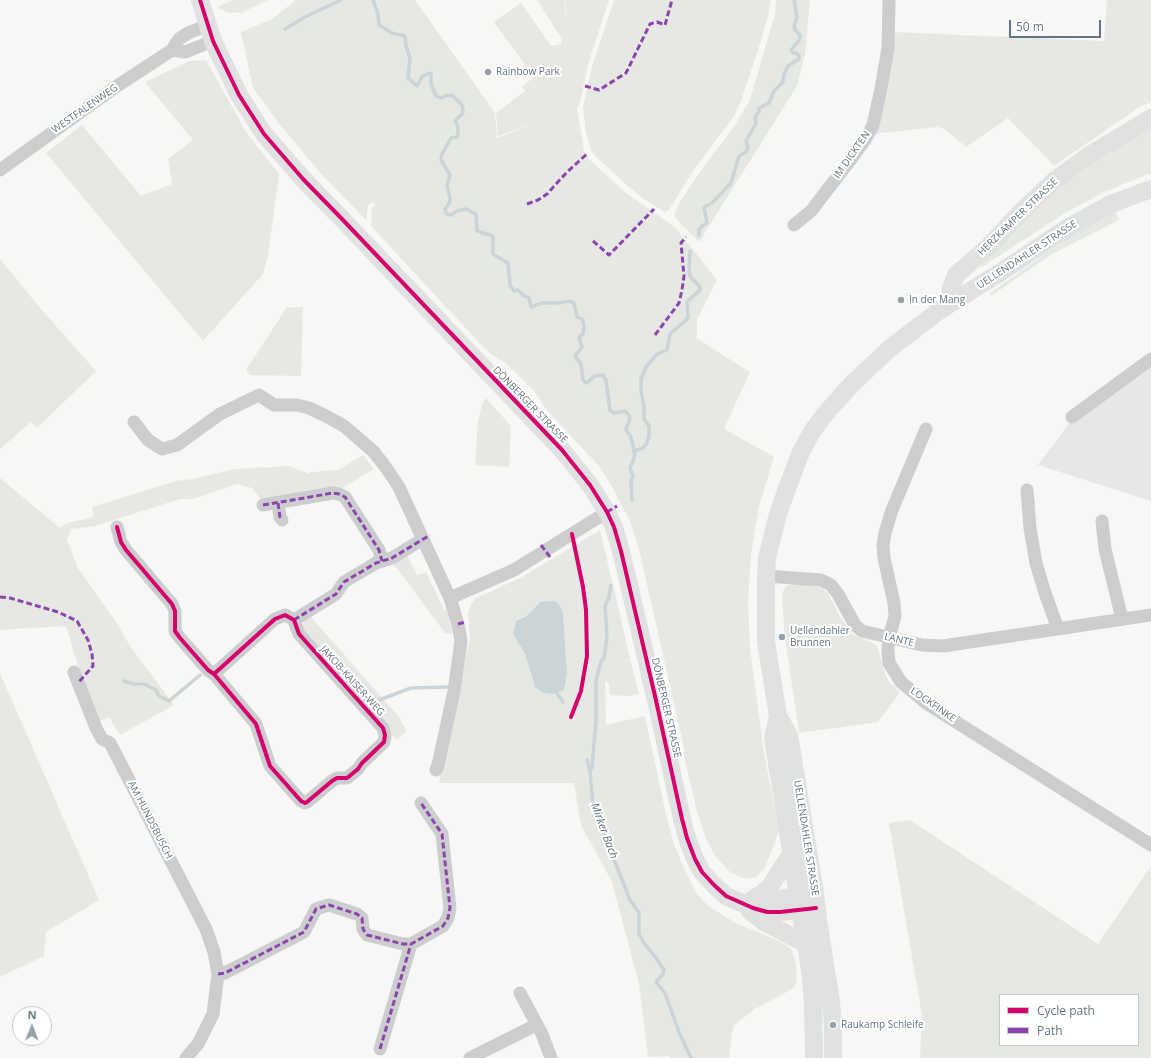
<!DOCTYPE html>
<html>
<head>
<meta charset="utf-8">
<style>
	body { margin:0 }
	#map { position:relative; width:1151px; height:1058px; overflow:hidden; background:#f7f7f6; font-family:"Open Sans",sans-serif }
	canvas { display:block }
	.legend { position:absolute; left:999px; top:994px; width:140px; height:52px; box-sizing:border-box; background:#fff; border:1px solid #c0c8cd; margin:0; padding:5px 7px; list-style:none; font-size:12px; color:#627581 }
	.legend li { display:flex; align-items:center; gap:8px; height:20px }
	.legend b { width:20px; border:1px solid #c0c8cd }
	.north { position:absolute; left:12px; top:1006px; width:40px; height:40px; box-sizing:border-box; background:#fff; border:1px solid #c0c8cd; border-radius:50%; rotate:1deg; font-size:11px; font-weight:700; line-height:16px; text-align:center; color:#627581 }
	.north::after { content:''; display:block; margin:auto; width:14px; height:18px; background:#96a2aa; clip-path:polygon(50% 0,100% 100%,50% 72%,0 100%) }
	.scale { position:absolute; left:1009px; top:20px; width:92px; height:18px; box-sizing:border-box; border:2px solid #627581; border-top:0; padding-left:5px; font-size:12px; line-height:14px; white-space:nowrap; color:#627581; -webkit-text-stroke:3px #fff; paint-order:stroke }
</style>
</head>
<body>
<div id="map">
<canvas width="1151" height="1058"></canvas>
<ul class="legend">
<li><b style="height:5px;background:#d6006c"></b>Cycle path</li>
<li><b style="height:5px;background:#8e44ad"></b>Path</li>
</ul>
<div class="north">N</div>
<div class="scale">50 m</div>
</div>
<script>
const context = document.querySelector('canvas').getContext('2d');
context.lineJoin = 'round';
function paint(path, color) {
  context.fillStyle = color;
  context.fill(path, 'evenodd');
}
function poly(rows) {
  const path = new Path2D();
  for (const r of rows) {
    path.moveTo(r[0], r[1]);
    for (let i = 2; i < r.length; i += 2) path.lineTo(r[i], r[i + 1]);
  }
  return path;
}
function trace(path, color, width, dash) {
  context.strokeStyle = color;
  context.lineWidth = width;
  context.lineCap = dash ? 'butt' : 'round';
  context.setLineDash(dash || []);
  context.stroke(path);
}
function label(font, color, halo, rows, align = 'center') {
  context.font = font + ' "Open Sans",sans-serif';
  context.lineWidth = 4;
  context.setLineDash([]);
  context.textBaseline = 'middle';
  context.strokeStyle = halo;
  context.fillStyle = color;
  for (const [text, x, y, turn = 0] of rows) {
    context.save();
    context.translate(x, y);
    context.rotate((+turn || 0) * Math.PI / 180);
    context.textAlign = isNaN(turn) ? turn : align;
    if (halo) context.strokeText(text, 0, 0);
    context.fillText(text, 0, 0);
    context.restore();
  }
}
paint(poly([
	[1151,363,1151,501,1038,465,1071,421]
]), '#e6e7e7');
paint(poly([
	[233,0,268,0,241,13,228,13,217,7],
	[296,0,415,0,495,113,497,138,538,122,498,136,496,113,525,91,522,86,560,58,533,76,494,22,521,3,551,46,561,44,562,39,537,0,564,0,567,23,565,0,609,0,589,61,579,106,577,107,584,151,591,161,626,193,675,227,717,280,697,320,697,334,696,338,750,372,724,429,774,457,759,506,751,554,748,600,750,648,764,753,779,831,765,868,755,878,743,878,730,872,715,856,707,841,697,812,683,752,685,752,638,545,629,519,610,483,599,466,546,409,534,391,508,365,487,351,371,226,372,220,371,209,372,207,375,206,375,202,371,203,368,206,366,220,323,176,280,125,253,88,241,32,272,19],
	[614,0,771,0,769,12,760,44,741,101,734,116,695,168,669,210,665,212,645,200,629,187,595,156,591,150,586,132,583,107,592,66],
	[776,0,810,0,805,54,797,86,699,242,679,222,675,217,674,214,680,202,697,176,733,128,750,100,775,14],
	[1107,0,1151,0,1151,101,1138,108,1054,166,1008,118,966,147,944,129,937,127,875,134,887,95,891,70,893,32,1104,41],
	[206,60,246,132,279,174,268,256,263,274,203,341,46,153,82,125,141,196,172,184,168,159,193,140,145,82,190,61],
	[1151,127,1151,173,1104,192,1065,213,979,269,988,255,1077,171],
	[1115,210,1119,220,1052,254,991,296,990,293,1083,227],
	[0,259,41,309,96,371,37,428,31,422,0,449],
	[287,307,303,307,301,376,250,375,246,370],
	[486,398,511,426,509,467,475,465,478,420,482,405],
	[363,455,374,469,339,490,261,500,252,488,237,484,193,499,180,499,95,526,71,529,67,540,78,568,118,625,130,646,174,705,120,735,109,717,98,722,83,682,66,626,0,630,0,478,60,528,67,523,94,517,92,507,176,481,192,479,235,469,289,466,309,474,309,472,319,472,320,471,338,470],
	[600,530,630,658,615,669,630,659,639,694,628,696,611,695,609,692,609,683,605,681,606,725,645,716,665,810,674,844,684,868,697,894,707,905,734,922,781,942,791,949,795,959,797,973,796,984,792,989,757,1008,749,992,756,1008,733,1026,729,1058,670,1058,669,1056,648,1057,639,984,612,882,581,825,574,783,439,783,470,638,468,614,471,604,476,598,522,577],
	[550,601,564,639,566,656,560,692,553,694,535,687,525,654,513,634,516,621,527,616,540,602],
	[407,555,417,575,426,572,444,610,447,609,451,622,452,634,445,633,393,563],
	[792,584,808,585,822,588,828,593,839,615,852,634,875,644,877,646,886,676,889,682,900,692,878,722,799,733,785,638,782,598,783,591,786,586],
	[310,616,398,716,407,731,397,740,305,633,302,628,303,623,305,619],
	[0,673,99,900,46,932,44,956,0,977],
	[910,820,1098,944,1151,866,1151,1058,920,1058,922,1015,889,823],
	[1000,995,1138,995,1138,1045,1000,1045]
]), '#e6e9e3');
paint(poly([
	[550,601,557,602,562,610,563,615,567,673,564,690,553,694,544,693,535,687,525,654,513,634,516,621,527,616,540,602]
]), '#cbd4d6');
trace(poly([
	[373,0,378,14,379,25,392,33,405,36,406,46,410,58,408,78,417,86,422,77,429,73,431,74,431,84,436,96,441,98,447,95,453,96,462,105,463,110,462,114,455,121,458,127,458,133,457,137,451,138,442,154,441,160,450,175,447,186,450,199,449,204,445,209,446,213,447,214,451,215,457,211,466,209,476,214,477,231,493,236,493,254,508,263,510,285,514,291,518,290,524,296,529,298,531,307,532,307,541,303,557,303,570,301,574,303,577,317,583,320,584,327,583,334,579,337,582,347,575,356,581,364,583,380,586,383,595,376,603,375,606,380,610,410,614,413,625,411,628,414,630,418,626,430,631,437,634,451],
	[285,29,305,17,341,0],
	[699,235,699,230,702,226,707,223,704,207,712,203,731,183,739,156,746,152,748,148,746,141,756,123,755,117,759,112,759,108,769,103,774,91,783,82,784,74,788,66,799,59,799,56,796,53,793,53,791,50,800,39,800,35,795,30,794,26,797,17,794,0],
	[632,500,631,482,633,475,630,469,635,455,634,451,643,448,647,443,649,436,649,426,644,419,644,406,641,391,641,379,646,367,657,354,667,350,670,334,686,320,688,317,687,302,700,290,700,287,690,276,689,273,690,251],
	[611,585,609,597,605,606,607,636,604,659,601,661,596,680,596,720,592,767,590,771,593,806,630,900,639,913,639,934,644,943,657,959,664,970,663,974,656,982,665,993,679,1032,691,1058],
	[124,681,133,684,144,684,156,690,159,696,169,701,200,675],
	[557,693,563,702],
	[379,700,411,688,447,687],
	[587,760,590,771]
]), '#cbd4d6', 3.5);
trace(poly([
	[172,50,185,52,213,41],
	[0,170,117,86,172,50,179,39,188,33,208,25],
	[794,225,811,211,848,163,865,140,873,125,881,89,888,48,889,0],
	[1072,417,1151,359],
	[134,422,148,440,162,449,177,445,220,414,259,395,274,405,297,405,309,408,324,415,344,426,358,438,374,452,387,469,399,487,409,509,450,598,514,570,607,512],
	[926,429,892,510,885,533,883,545,884,558,894,603,895,616,889,638,888,650,889,663,894,671,901,682,926,703,1151,845],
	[1027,490,1030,528,1036,563,1044,590,1058,629],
	[278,503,280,517,282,520],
	[263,505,333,493,339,494,345,497,379,550,382,561],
	[1102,521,1105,549,1122,619],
	[117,527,121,542,126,550,172,604,175,611,175,631,180,638,208,670,214,674,266,627,275,619,285,615,294,620,299,634,383,728,385,735,384,742,362,763,358,769,347,778,337,778,332,781,307,802,305,803,301,801,270,766,256,724,214,674],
	[766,576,821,580,831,585,838,594,855,625,862,631,922,645,943,646,1151,615],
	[294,620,336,594,344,582,376,563,392,558,423,539],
	[74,672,96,728,102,739,110,743,206,929,214,952,218,974,213,1014,198,1044,186,1058],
	[436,770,438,765,454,691,461,641,458,624,450,598],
	[218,974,225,973,304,932,316,909,322,907,329,905,357,914,362,918,363,929,367,935,403,944,411,944,443,926,448,918,450,908,442,834,421,803],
	[520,993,542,1034,551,1058],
	[380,1049,411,944],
	[470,1058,536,1025]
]), '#cccdce', 13);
trace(poly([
	[200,0,213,41,239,95,264,134,303,179,342,219,562,450,590,485,607,512,614,527,621,551,655,696,682,819,687,838,695,859,702,872,714,885,726,896,753,908,767,912,780,912,816,908],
	[950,303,951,288,956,275,989,246,1024,209,1055,180,1088,156,1151,118],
	[778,716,773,738,810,970,813,1002,814,1058],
	[750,901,766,901,810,894],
	[750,901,763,893,771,885,791,854],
	[749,910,764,922,806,944],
	[833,1058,833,1025,831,1002,818,920,815,893,789,735,778,716,766,642,766,576,767,558,778,514,788,486,801,452,813,430,826,413,851,385,889,349,940,310,1001,272,1067,228,1111,204,1151,189]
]), '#e0e1e1', 18);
trace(poly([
	[585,86,599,90,626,73,650,24,657,22,665,25,672,0],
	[527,204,538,200,547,194,567,172,588,153],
	[593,241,609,255,654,209],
	[655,335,679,303,682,290,684,276,681,243,686,237],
	[278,503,280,517,282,520],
	[263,505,333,493,339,494,345,497,379,550,382,561],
	[607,512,617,506],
	[541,545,550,557],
	[0,597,10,598,58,612,77,621,88,640,92,654,93,666,78,683],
	[294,620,336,594,344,582,376,563,392,558,430,535],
	[458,624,466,622],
	[218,974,225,973,304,932,316,909,322,907,329,905,357,914,362,918,363,929,367,935,403,944,411,944,443,926,448,918,450,908,442,834,421,803],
	[380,1049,411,944]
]), '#8e44ad', 3, [6, 3]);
trace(poly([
	[200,0,213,41,239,95,264,134,303,179,342,219,562,450,590,485,607,512,614,527,621,551,655,696,682,819,687,838,695,859,702,872,714,885,726,896,753,908,767,912,780,912,816,908],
	[117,527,121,542,126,550,172,604,175,611,175,631,180,638,208,670,214,674,266,627,275,619,285,615,294,620,299,634,383,728,385,735,384,742,362,763,358,769,347,778,337,778,332,781,307,802,305,803,301,801,270,766,256,724,214,674],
	[571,717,581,691,587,656,586,610,583,587,572,534]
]), '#d6006c', 4);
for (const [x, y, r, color] of [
	[488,72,4,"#96a2aa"],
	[901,300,4,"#96a2aa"],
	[782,637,4,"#96a2aa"],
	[833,1025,4,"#96a2aa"]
]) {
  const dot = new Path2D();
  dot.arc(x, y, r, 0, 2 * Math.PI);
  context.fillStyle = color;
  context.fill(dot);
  trace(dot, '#fff', 1.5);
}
label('10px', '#627581', '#fff', [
	["Rainbow Park",496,72],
	["In der Mang",909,300],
	["Uellendahler",790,631],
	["Brunnen",790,643],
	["Raukamp Schleife",841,1025]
], 'left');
label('10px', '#627581', '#fff', [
	["WESTFALENWEG",85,109,-35],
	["IM DICKTEN",852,155,-55],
	["HERZKAMPER STRASSE",1018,217,-44],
	["UELLENDAHLER STRASSE",1027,255,-33],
	["DÖNBERGER STRASSE",530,405,46],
	["LANTE",899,640,13],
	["JAKOB-KAISER-WEG",352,681,48],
	["LOCKFINKE",933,705,35],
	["DÖNBERGER STRASSE",666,708,77],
	["AM HUNDSBUSCH",150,820,63],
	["UELLENDAHLER STRASSE",806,838,81]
]);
label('italic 11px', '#5d747c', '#fff', [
	["Mirker Bach",604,831,70]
]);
</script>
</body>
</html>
